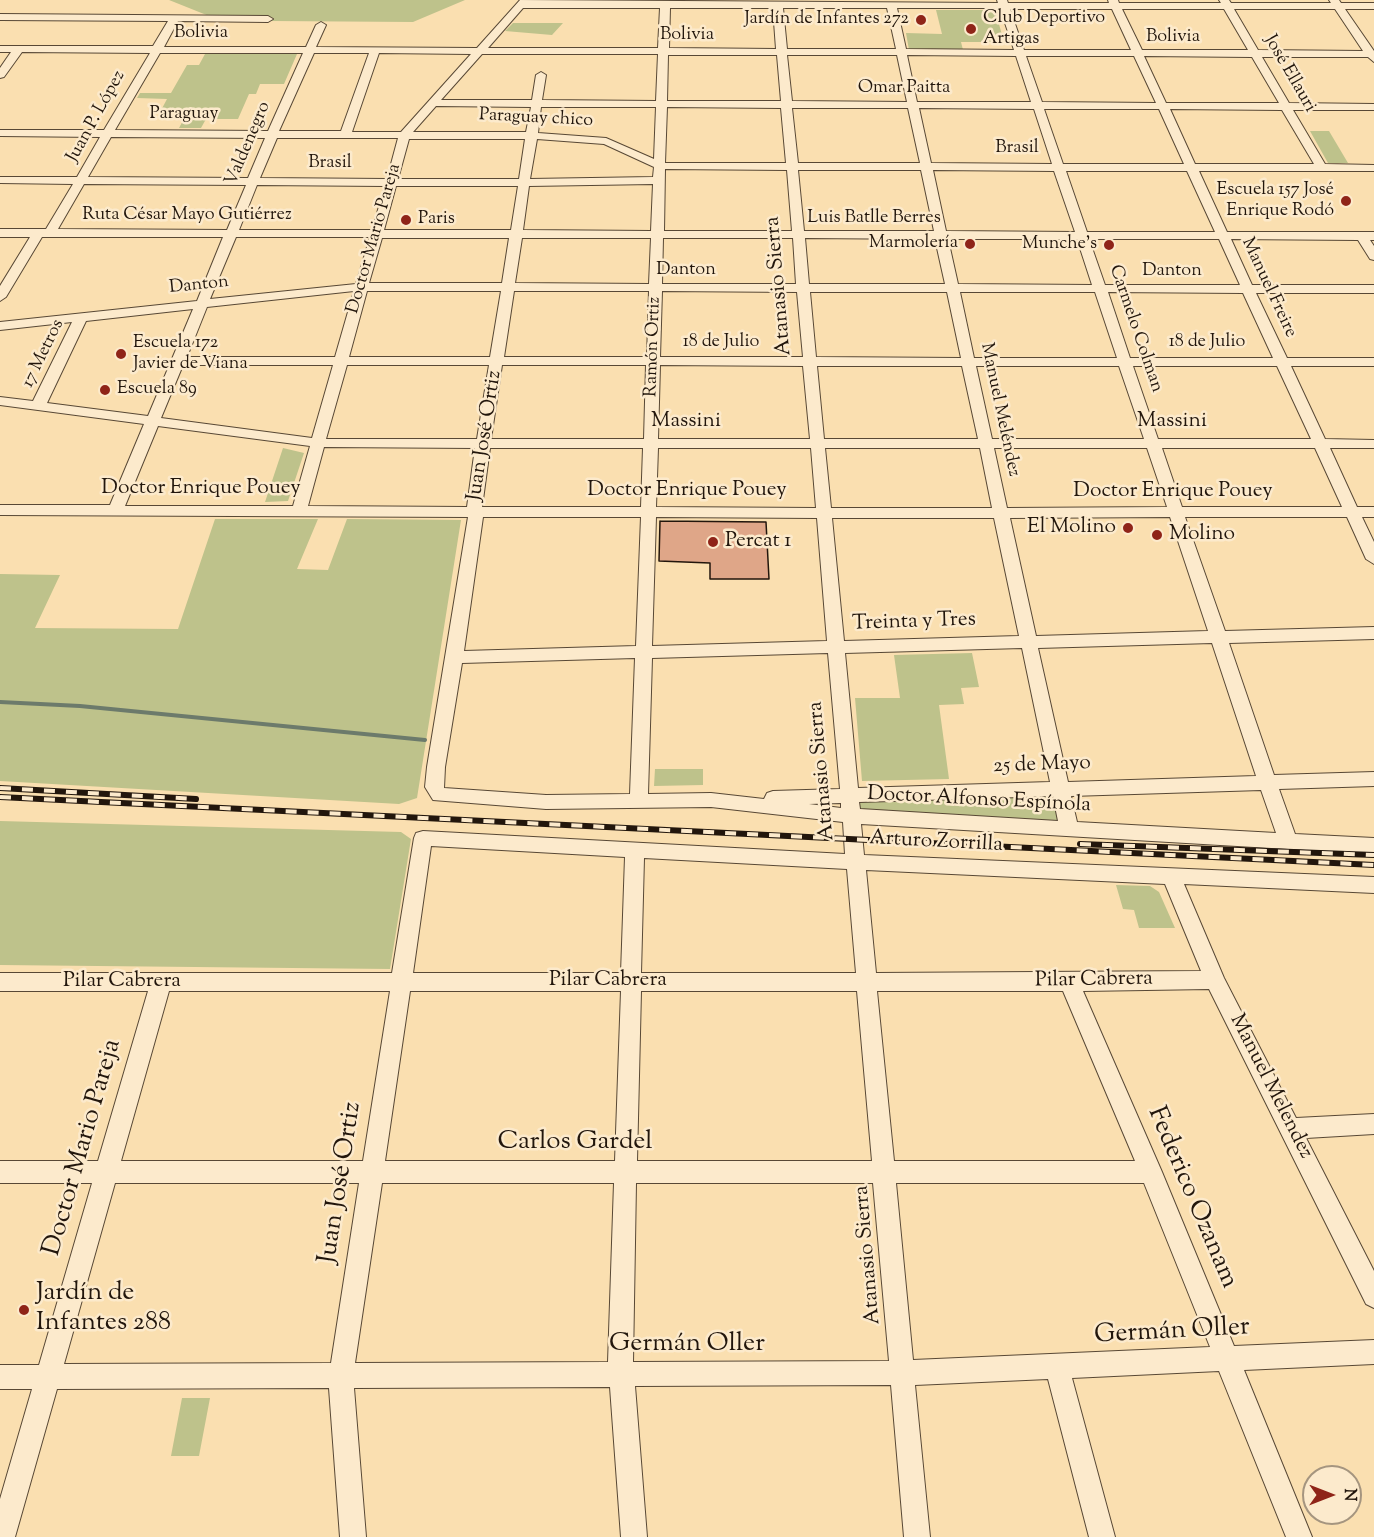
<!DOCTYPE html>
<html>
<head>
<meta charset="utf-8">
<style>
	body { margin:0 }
	#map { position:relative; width:1374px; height:1537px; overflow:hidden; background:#fadfb0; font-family:"Sorts Mill Goudy",serif }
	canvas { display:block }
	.north { position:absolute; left:1302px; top:1465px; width:60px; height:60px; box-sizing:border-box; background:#fceacc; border:2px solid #a5957f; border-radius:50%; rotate:90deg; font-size:16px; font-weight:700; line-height:24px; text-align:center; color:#22160c }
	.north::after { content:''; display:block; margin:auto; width:21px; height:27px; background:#8f2418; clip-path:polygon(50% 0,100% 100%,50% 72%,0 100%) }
</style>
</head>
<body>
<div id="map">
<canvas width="1374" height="1537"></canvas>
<div class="north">N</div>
</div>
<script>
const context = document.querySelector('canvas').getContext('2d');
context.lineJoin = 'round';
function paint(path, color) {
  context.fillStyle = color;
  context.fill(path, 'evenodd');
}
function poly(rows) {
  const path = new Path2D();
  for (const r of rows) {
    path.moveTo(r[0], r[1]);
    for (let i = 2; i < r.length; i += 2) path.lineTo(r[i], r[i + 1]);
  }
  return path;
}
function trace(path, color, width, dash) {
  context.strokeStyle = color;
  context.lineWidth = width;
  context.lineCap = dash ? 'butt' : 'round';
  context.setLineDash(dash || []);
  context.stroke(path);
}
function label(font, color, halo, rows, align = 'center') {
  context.font = font + ' "Sorts Mill Goudy",serif';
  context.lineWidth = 5;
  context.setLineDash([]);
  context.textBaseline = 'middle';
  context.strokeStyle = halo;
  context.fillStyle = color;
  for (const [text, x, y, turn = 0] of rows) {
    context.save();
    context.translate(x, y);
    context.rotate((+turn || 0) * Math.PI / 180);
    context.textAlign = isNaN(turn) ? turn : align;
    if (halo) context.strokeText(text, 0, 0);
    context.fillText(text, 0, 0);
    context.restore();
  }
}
paint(poly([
	[169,0,465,0,413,22,271,21,272,17,209,16],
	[936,10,995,10,1004,42,961,42,963,50,909,50,906,33,942,34],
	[513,23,563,23,552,35,505,31],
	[205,54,297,54,284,84,260,84,256,94,249,94,238,119,206,119,201,128,179,128,185,117,158,116,167,99,137,98,140,93,171,93,187,65,199,65],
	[1310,131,1329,131,1348,163,1328,163],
	[283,448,304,453,288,501,265,502],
	[215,519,318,519,297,569,328,570,347,519,461,520,417,798,399,804,0,781,0,574,60,575,35,628,178,629],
	[972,653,979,687,961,688,964,704,939,705,949,779,862,781,855,698,900,698,894,655],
	[655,769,703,769,703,785,654,786],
	[1049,794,1054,798,1059,819,1055,822,858,811,859,799],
	[0,821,401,832,411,839,390,969,0,965],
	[1116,885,1150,886,1159,892,1175,928,1139,928,1134,910,1123,909],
	[182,1398,210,1398,199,1456,171,1456]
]), '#bec28b');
trace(poly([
	[0,702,80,706,425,740]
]), '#6c7a6b', 4);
const building = poly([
	[660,521,766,522,769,579,710,579,710,563,659,561,660,521]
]);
paint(building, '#dfa688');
trace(building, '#22160c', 1.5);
const minor = poly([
	[520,0,998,3,997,0,1007,0,1008,3,1109,3,1108,0,1118,0,1119,3,1221,3,1219,0,1229,0,1231,3,1331,3,1329,0,1339,0,1341,3,1374,3,1374,9,1345,9,1374,51,1374,62,1368,57,1262,57,1289,103,1374,104,1374,110,1293,110,1325,164,1374,165,1374,171,1199,171,1227,232,1374,232,1374,240,1370,240,1374,246,1374,260,1370,259,1358,240,1231,239,1252,285,1374,285,1374,293,1256,293,1287,358,1374,358,1374,366,1291,366,1325,439,1374,440,1374,448,1330,448,1357,507,1374,507,1374,517,1362,517,1374,542,1374,564,1366,559,1347,517,1185,517,1225,631,1374,627,1374,639,1229,643,1274,775,1374,772,1374,786,1279,789,1295,834,1374,838,1374,854,861,824,864,855,1374,877,1374,893,1184,884,1224,978,1296,1118,1374,1114,1374,1134,1306,1138,1374,1271,1374,1308,1366,1304,1209,989,1083,991,1162,1172,1234,1346,1374,1340,1374,1364,1244,1370,1312,1537,1286,1537,1219,1371,1072,1378,1115,1537,1089,1537,1048,1379,915,1385,930,1537,904,1537,891,1385,635,1386,647,1537,621,1537,610,1387,354,1388,366,1537,340,1537,329,1388,57,1389,15,1537,0,1537,0,1499,32,1389,0,1389,0,1365,39,1365,92,1183,0,1183,0,1161,98,1161,148,991,0,991,0,973,392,973,414,838,416,833,423,831,845,854,843,822,711,807,546,809,433,800,425,787,427,767,468,517,0,515,0,505,110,505,144,424,0,405,0,397,33,401,72,322,0,330,0,322,197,301,223,237,42,237,6,297,0,301,0,286,30,237,0,237,0,229,46,229,73,184,0,183,0,177,77,177,100,137,0,136,0,130,104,130,150,53,22,52,4,77,0,78,0,68,11,52,0,52,0,46,153,46,168,21,0,20,0,14,268,16,273,19,268,22,178,21,164,47,306,47,316,25,321,22,326,25,316,47,477,48,520,0],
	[523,8,660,8,658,48,488,48,523,8],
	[670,8,773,8,776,49,669,48,670,8],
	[783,8,887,8,896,49,787,49,783,8],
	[897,8,1000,8,1014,50,906,49,897,8],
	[1010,9,1112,9,1131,50,1024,50,1010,9],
	[1122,9,1224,9,1248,50,1142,50,1122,9],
	[1234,9,1335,9,1363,51,1258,50,1234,9],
	[160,53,303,53,268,131,115,130,160,53],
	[314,53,369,53,341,131,279,131,314,53],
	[379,53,471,54,401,132,352,132,379,53],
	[482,54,658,54,656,101,542,100,546,75,541,72,536,75,532,100,441,100,482,54],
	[668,55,777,55,781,101,667,101,668,55],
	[787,55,897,55,907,102,792,101,787,55],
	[907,55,1016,56,1031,102,917,102,907,55],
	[1026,56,1134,56,1156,103,1042,102,1026,56],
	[1144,56,1252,57,1279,103,1166,103,1144,56],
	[436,106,531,107,526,132,413,132,436,106],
	[541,107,656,107,654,159,606,138,538,133,541,107],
	[667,107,781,108,786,163,665,163,667,107],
	[792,108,908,108,920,163,798,163,792,108],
	[919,108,1034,109,1052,164,931,163,919,108],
	[1044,109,1159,109,1184,164,1063,164,1044,109],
	[1170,109,1282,110,1314,164,1195,164,1170,109],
	[111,137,265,138,248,178,88,177,111,137],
	[277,138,398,138,387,179,260,178,277,138],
	[409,139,525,139,519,179,398,179,409,139],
	[537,139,604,144,654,167,653,177,530,179,537,139],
	[665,169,787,170,792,231,664,231,665,169],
	[798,170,921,170,934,231,804,231,798,170],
	[933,170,1054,171,1075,232,946,231,933,170],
	[1066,171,1187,171,1215,232,1087,232,1066,171],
	[84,184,246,185,227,230,58,229,84,184],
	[653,184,651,231,523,230,529,186,653,184],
	[257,185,385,186,372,230,239,230,257,185],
	[396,186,518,186,511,230,384,230,396,186],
	[236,237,370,237,356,284,210,299,236,237],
	[382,238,509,238,502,283,369,283,382,238],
	[522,238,651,238,649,284,515,283,522,238],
	[663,238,793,238,796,284,662,284,663,238],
	[805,238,935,239,945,284,809,284,805,238],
	[948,239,1077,239,1092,285,958,284,948,239],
	[1089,239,1219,239,1240,285,1105,285,1089,239],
	[354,291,335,357,187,357,207,307,354,291],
	[367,291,501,291,490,357,349,357,367,291],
	[514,291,649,291,647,357,504,357,514,291],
	[662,291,797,292,803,357,660,357,662,291],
	[810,292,947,292,961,358,816,357,810,292],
	[960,292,1095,292,1117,358,974,358,960,292],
	[1108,292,1243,293,1273,358,1130,358,1108,292],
	[193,309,148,416,47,403,86,321,193,309],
	[183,365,333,365,312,438,161,418,183,365],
	[347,365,489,365,477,439,326,439,347,365],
	[502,365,646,365,644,439,491,439,502,365],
	[660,365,803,366,810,439,658,439,660,365],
	[817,366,962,366,978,439,824,439,817,366],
	[976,366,1119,366,1144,439,992,439,976,366],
	[1133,366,1277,366,1311,439,1158,439,1133,366],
	[158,426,310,446,293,506,125,506,158,426],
	[324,447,475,448,467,507,308,506,324,447],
	[490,448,643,448,641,507,482,507,490,448],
	[658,448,811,448,816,508,656,507,658,448],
	[825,448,980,448,992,508,831,508,825,448],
	[994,448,1147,448,1167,507,1007,508,994,448],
	[1162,448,1315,448,1342,507,1182,507,1162,448],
	[483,517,641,517,636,646,464,651,483,517],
	[656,517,817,518,827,641,652,646,656,517],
	[1170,517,1208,631,1036,636,1010,518,1170,517],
	[832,518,994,518,1019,636,844,641,832,518],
	[1212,643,1256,776,1068,782,1038,648,1212,643],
	[1022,648,1050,782,858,788,845,653,1022,648],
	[828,653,840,789,773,791,767,793,764,799,711,793,648,794,652,658,828,653],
	[635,658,630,794,546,795,444,788,445,767,462,663,635,658],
	[1261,790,1276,833,1077,822,1071,796,1261,790],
	[1053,796,1058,821,860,809,859,802,1053,796],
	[841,803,841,808,809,804,841,803],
	[431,846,625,857,621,973,413,973,431,846],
	[644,858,847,869,856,973,641,973,644,858],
	[866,870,1165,884,1201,971,876,973,866,870],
	[169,991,390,991,363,1161,121,1161,169,991],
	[410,991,621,991,615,1161,385,1161,410,991],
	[641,991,857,991,872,1161,637,1161,641,991],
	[877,991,1063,991,1135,1161,894,1161,877,991],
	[115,1183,359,1183,331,1363,64,1364,115,1183],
	[382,1183,614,1183,608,1362,355,1363,382,1183],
	[636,1183,873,1183,889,1361,633,1362,636,1183],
	[896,1183,1144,1183,1210,1347,913,1360,896,1183]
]);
trace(minor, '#584835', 2);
paint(minor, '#fceacc');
const rail = poly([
	[0,788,196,799],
	[0,797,1374,865],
	[1080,844,1374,855]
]);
trace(rail, '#22160c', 6);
trace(rail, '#fceacc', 4, [11]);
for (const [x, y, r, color] of [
	[921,20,6,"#8f2418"],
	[971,29,6,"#8f2418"],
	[1346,201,6,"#8f2418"],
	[406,220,6,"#8f2418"],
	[970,244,6,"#8f2418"],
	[1109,245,6,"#8f2418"],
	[121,354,6,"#8f2418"],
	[105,390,6,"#8f2418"],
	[1128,528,6,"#8f2418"],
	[1157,535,6,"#8f2418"],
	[713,542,6,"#8f2418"],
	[24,1310,6,"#8f2418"]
]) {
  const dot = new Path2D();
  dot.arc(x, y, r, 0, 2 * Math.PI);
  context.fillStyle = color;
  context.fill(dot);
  trace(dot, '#fceacc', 2);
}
label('18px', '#22160c', '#fceacc', [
	["Club Deportivo",983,19],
	["Artigas",983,40],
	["Jardín de Infantes 272",909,20,"right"],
	["Escuela 157 José",1334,191,"right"],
	["Enrique Rodó",1334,212,"right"],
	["Paris",418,220],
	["Marmolería",958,244,"right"],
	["Munche's",1097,245,"right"],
	["Escuela 172",133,344],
	["Javier de Viana",133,365],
	["Escuela 89",117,390]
], 'left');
label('18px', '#22160c', '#fceacc', [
	["Bolivia",201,34],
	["Bolivia",687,36],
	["Bolivia",1173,38],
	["José Ellauri",1289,74,60],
	["Omar Paitta",904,89],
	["Paraguay",184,115],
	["Juan P. López",97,117,-61],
	["Paraguay chico",536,119,3],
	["Valdenegro",249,144,-67],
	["Brasil",1017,149],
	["Brasil",330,164],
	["Ruta César Mayo Gutiérrez",187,216],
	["Luis Batlle Berres",874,219],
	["Doctor Mario Pareja",375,239,-74],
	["Danton",686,271],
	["Danton",1172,272],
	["Danton",199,286,-6],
	["Manuel Freire",1268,288,65],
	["Carmelo Colman",1135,329,71],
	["18 de Julio",721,343],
	["18 de Julio",1207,343],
	["Ramón Ortiz",654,347,-88],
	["17 Metros",44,354,-64],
	["Manuel Meléndez",999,410,78]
]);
label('21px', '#22160c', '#fceacc', [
	["Atanasio Sierra",780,286,-95],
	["Massini",686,422],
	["Massini",1172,422],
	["Juan José Ortiz",486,436,-81],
	["Doctor Enrique Pouey",201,489],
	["Doctor Enrique Pouey",687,491],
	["Doctor Enrique Pouey",1173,492],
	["Treinta y Tres",914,623,-2],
	["25 de Mayo",1042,766,-2],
	["Atanasio Sierra",823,771,-95],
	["Doctor Alfonso Espínola",979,801,3],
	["Arturo Zorrilla",936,843,3],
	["Pilar Cabrera",608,981],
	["Pilar Cabrera",1094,981,-1],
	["Pilar Cabrera",122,982],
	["Manuel Melendez",1270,1087,63],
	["Atanasio Sierra",869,1255,-95]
]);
label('21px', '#22160c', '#fceacc', [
	["El Molino",1116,528,"right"],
	["Molino",1169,535],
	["Percat 1",725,542]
], 'left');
label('26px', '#22160c', '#fceacc', [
	["Carlos Gardel",575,1144],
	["Doctor Mario Pareja",84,1148,-74],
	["Juan José Ortiz",342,1183,-81],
	["Federico Ozanam",1191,1198,67],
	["Germán Oller",1172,1333,-3],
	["Germán Oller",687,1346]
]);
label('26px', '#22160c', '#fceacc', [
	["Jardín de",36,1295],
	["Infantes 288",36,1325]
], 'left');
</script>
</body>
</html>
